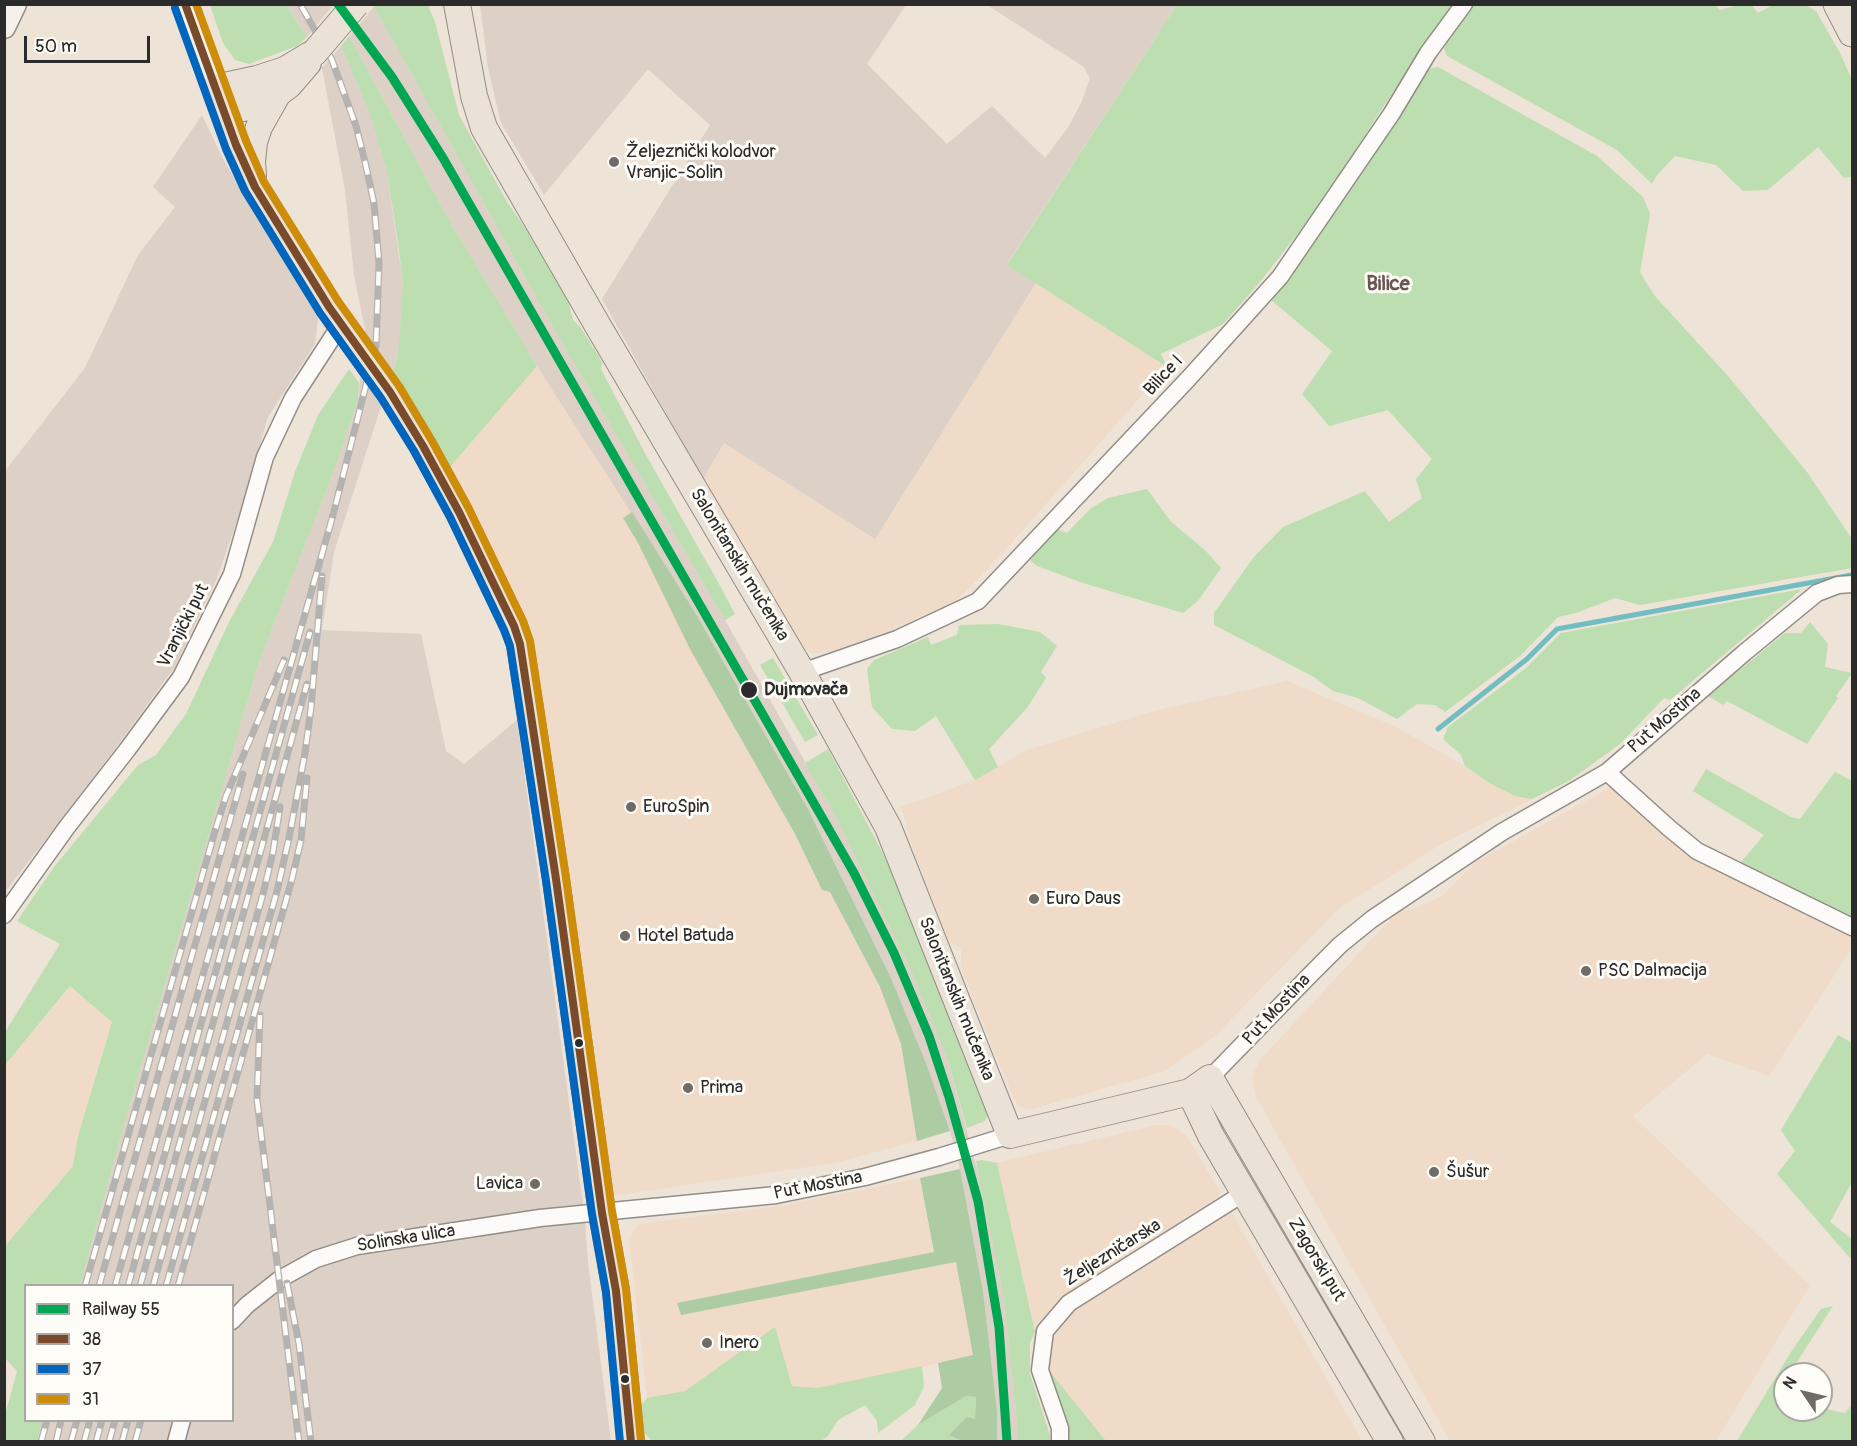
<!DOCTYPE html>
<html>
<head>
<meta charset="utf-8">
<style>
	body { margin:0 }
	#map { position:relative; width:1857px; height:1446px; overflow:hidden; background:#ede3d6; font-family:Pangolin,sans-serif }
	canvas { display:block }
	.frame { position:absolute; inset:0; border:6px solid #2b2b2b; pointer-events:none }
	.legend { position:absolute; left:24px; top:1284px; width:210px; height:138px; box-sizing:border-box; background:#fdfcf7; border:2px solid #a9a8a5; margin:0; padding:8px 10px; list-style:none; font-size:18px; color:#2b2b2b }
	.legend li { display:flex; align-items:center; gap:12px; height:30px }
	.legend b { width:30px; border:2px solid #a9a8a5 }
	.north { position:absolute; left:1773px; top:1362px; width:60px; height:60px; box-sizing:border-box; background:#fdfcf7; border:2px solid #a9a8a5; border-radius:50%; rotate:305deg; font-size:16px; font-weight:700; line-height:24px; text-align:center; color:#2b2b2b }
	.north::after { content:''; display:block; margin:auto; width:21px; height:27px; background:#6f6b67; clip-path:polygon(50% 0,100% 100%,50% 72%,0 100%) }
	.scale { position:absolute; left:24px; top:36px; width:126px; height:27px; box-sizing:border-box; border:3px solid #2b2b2b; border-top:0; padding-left:8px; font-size:18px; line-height:21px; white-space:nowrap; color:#2b2b2b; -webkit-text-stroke:4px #fdfcf7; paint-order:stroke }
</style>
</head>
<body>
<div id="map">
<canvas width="1857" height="1446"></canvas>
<div class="frame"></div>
<ul class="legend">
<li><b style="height:8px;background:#00a651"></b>Railway 55</li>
<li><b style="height:8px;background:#7a4b2a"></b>38</li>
<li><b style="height:8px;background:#0065bd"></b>37</li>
<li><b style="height:8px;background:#ce8d09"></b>31</li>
</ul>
<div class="north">N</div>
<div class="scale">50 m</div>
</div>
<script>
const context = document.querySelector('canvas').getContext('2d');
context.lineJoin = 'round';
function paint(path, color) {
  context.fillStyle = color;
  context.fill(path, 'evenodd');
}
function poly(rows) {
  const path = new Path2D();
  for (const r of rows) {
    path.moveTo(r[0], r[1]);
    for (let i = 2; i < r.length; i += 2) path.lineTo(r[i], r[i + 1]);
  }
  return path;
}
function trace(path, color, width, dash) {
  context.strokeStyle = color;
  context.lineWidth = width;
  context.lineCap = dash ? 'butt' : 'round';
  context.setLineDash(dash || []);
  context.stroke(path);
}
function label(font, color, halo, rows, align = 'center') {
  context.font = font + ' Pangolin,sans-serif';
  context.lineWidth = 6;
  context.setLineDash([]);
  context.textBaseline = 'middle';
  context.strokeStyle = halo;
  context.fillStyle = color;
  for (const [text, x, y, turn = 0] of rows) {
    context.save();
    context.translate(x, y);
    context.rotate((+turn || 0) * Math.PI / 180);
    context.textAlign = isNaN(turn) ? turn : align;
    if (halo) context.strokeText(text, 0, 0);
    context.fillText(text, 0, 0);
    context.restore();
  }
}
paint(poly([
	[1036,283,1167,367,999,557,956,601,885,632,832,651,815,654,801,648,703,479,724,443,875,539],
	[537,366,632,512,623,519,638,543,690,649,795,834,822,890,830,892,880,987,901,1044,917,1141,835,1163,611,1196,527,626,450,467],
	[1287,681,1394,726,1465,766,1489,783,1515,796,1532,799,1438,846,1338,909,1216,1035,1165,1071,1028,1110,1017,1105,992,1047,961,967,961,948,948,941,914,852,901,807,975,780,1027,750,1154,711],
	[1611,787,1692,855,1852,934,1852,948,1769,1076,1707,1054,1633,1116,1810,1285,1716,1441,1450,1441,1256,1097,1252,1077,1260,1060,1398,911,1414,909,1442,896,1476,862],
	[71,986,112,1021,78,1136,73,1166,5,1246,5,1065],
	[1156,1125,1171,1125,1187,1136,1221,1194,1069,1297,1035,1332,997,1163],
	[920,1178,934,1252,678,1303,680,1315,956,1262,973,1356,817,1388,792,1386,775,1328,685,1391,647,1398,629,1237,639,1224,780,1206],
	[1229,1208,1362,1441,1106,1441,1047,1368,1050,1337,1063,1316]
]), '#efdbc8');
paint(poly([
	[287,5,333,5,307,37],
	[480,5,906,5,867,64,947,144,992,106,1045,158,1069,126,1082,101,1090,78,1084,67,987,5,1177,5,1007,264,1036,283,875,539,724,443,703,479,602,299,710,125,648,69,544,195,501,123,488,68],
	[374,7,558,336,725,620,834,813,913,975,947,1058,981,1183,1004,1298,1017,1422,1017,1441,997,1441,997,1411,983,1291,960,1169,950,1131,926,1063,891,978,808,809,696,614,537,366,453,227,349,36],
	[341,46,369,112,387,172,403,284,398,354,334,552,322,630,421,634,446,751,464,764,517,720,585,1220,588,1263,611,1441,37,1442,43,1421,232,1420,232,1286,80,1285,126,1118,258,665,335,468,358,400,365,329,354,275,345,190,322,68],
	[202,115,221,155,254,213,318,317,315,344,268,417,241,509,216,581,174,668,101,768,5,892,5,471,85,368,138,255,175,207,153,187]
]), '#dcd0c7');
paint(poly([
	[376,4,428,5,435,22,459,115,507,202,530,235,568,300,573,320,581,328,602,362,601,369,647,457,718,582,735,614,725,620,558,336,374,7],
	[1713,4,1720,10,1738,5,1751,4,1758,13,1773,5,1805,5,1816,11,1840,53,1852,80,1852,177,1844,178,1818,147,1768,190,1743,191,1716,165,1675,156,1657,175,1652,184,1617,150,1447,56,1444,48,1453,31,1472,5],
	[210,5,287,5,307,37,297,46,249,64,235,60,223,43],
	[1177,5,1453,5,1385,104,1325,198,1260,282,1223,324,1161,354,1167,367,1007,265],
	[349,36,453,227,537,366,450,467,391,377,398,354,403,284,398,243,387,172,369,112,341,46],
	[1438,67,1597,156,1643,197,1650,214,1640,272,1654,295,1728,376,1807,472,1852,539,1852,568,1640,605,1615,598,1576,613,1558,617,1520,656,1445,712,1435,705,1417,704,1397,719,1358,698,1333,691,1314,677,1214,625,1214,613,1253,558,1283,527,1365,491,1389,522,1422,498,1416,479,1432,459,1388,410,1329,426,1302,394,1332,351,1271,300,1421,77,1429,69],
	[349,369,359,383,358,400,335,468,258,665,126,1118,80,1285,26,1286,26,1420,43,1421,37,1441,5,1441,5,1415,17,1371,5,1358,5,1246,73,1166,78,1136,112,1022,70,986,5,1065,5,1032,60,944,17,921,54,867,138,765,156,755,186,714,229,622,273,542,295,472,318,415],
	[1147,489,1171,522,1205,550,1221,568,1198,601,1183,613,1083,583,1037,566,1031,561,1031,554,1055,528,1067,533,1090,509,1108,498],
	[1802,589,1670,700,1664,698,1620,744,1569,781,1532,799,1515,796,1489,783,1465,766,1461,755,1443,739,1448,727,1526,668,1561,633],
	[1810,622,1828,644,1825,667,1852,673,1836,696,1838,698,1807,744,1727,701,1723,705,1708,696,1785,633,1801,633],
	[998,624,1040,632,1057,646,1041,672,1046,678,1027,708,989,749,998,767,975,780,936,716,915,731,892,729,872,707,867,669,874,660,928,637,931,645,957,635,959,625],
	[773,658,818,735,805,742,760,665],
	[828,749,902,890,987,1109,987,1117,985,1121,967,1128,947,1058,913,975,834,813,805,763],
	[1706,769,1791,817,1800,819,1835,772,1852,781,1852,920,1814,902,1773,877,1740,863,1764,835,1693,791],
	[1838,1035,1852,1043,1852,1182,1830,1222,1852,1239,1852,1256,1850,1258,1777,1174,1795,1151,1781,1130],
	[982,1160,997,1163,1035,1332,1030,1343,1030,1374,1050,1435,1050,1441,1017,1441,1017,1422,1004,1298,976,1161],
	[1833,1306,1789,1374,1785,1374,1785,1384,1779,1400,1785,1401,1785,1410,1821,1410,1821,1408,1845,1413,1852,1405,1852,1441,1737,1441,1791,1352,1821,1309],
	[775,1327,792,1386,817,1388,922,1366,924,1386,915,1405,878,1433,877,1421,865,1405,838,1420,828,1436,821,1441,652,1441,641,1429,639,1408,647,1398,685,1391],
	[1047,1368,1106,1441,1070,1441],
	[966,1396,976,1397,975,1419,949,1435,962,1441,900,1442,918,1425]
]), '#bddeb0');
paint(poly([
	[632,512,696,614,808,809,891,978,926,1063,950,1131,917,1141,901,1044,880,987,830,892,822,890,795,834,690,649,638,543,623,518],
	[960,1169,983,1291,997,1411,997,1441,962,1441,949,1435,967,1417,975,1419,976,1397,966,1396,918,1425,942,1388,938,1363,973,1355,956,1262,681,1315,677,1303,934,1252,920,1178]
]), '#adcca4');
trace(poly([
	[1438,729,1527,659,1557,629,1852,575]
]), '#72bdc2', 5);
const minor = poly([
	[802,672,897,639,978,601,1189,378,1280,277,1392,113,1428,53,1464,4],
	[1607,772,1669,828,1697,851,1852,927],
	[4,915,67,827,127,750,181,677,232,574,265,457,293,398,341,324],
	[1210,1078,1313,972,1340,945,1372,919,1502,832,1607,772,1744,653,1817,593,1838,585,1852,584],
	[232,1321,247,1305,280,1279,316,1259,357,1246,540,1218,776,1195,865,1177,939,1157,1010,1135],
	[176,1442,182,1420],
	[1060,1442,1060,1428,1040,1370,1045,1331,1069,1303,1244,1193]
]);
const secondary = poly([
	[185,4,215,88],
	[4,27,15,4]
]);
const primary = poly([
	[457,4,474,96,484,128,598,326,802,672,888,827,1010,1135,1190,1092,1210,1078,1422,1442],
	[315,52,285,70,257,79,215,88,236,145,255,187,329,307,360,350],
	[219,99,233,106,243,108,265,103,289,85,308,63],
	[253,175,252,162,254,142,259,127,277,95],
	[390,392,423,446,459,512,514,626,520,644,556,879,602,1213,616,1291,631,1442],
	[1190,1092,1211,1136,1390,1442]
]);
const trunk = poly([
	[1837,4,1852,33]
]);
trace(minor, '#928d86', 19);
trace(secondary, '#928d86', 25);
trace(primary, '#928d86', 28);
trace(trunk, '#928d86', 29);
trace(minor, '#fcfbf9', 16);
trace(secondary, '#f5f1ea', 22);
trace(primary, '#eae2d6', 26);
trace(trunk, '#eae2d6', 27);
const rail = poly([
	[260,1015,257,1100,299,1442],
	[287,1283,299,1344,311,1442],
	[85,1286,215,831,226,796,284,660],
	[99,1286,243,774],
	[115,1286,333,515,376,346,379,263,374,203,365,162,356,126,332,60,300,4],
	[128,1286,310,632],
	[140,1286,307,684],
	[153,1286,263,894,273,852,280,807],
	[166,1286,277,891,289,838,305,753,311,708,322,576],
	[178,1286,292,879,301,840,307,778],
	[41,1442,47,1420],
	[56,1442,61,1420],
	[71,1442,77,1420],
	[84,1442,90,1420],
	[96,1442,102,1420],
	[109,1442,115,1420],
	[122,1442,128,1420],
	[135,1442,141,1420]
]);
trace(rail, '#b4b3b1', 7);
trace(rail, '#fdfcf7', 4.5, [14]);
const primaryBridge = poly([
	[315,52,356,4],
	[360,350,390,392]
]);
trace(primaryBridge, '#928d86', 28, []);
trace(primaryBridge, '#eae2d6', 26);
trace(poly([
	[185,4,236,145,255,187,329,307,390,392,423,446,459,512,514,626,520,644,556,879,602,1213,616,1291,631,1442]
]), '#7a4b2a', 8);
trace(poly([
	[175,8,226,149,245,191,320,313,381,398,414,451,450,517,504,630,510,646,546,881,592,1214,606,1292,620,1442]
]), '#0065bd', 8);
trace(poly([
	[196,4,246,141,264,182,338,301,399,386,432,441,468,507,523,621,530,641,566,878,612,1211,626,1289,641,1441]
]), '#ce8d09', 8);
trace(poly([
	[338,4,392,77,443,158,854,873,894,953,929,1036,949,1097,978,1201,999,1327,1007,1442]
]), '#00a651', 9);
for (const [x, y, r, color] of [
	[614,162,6,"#6f6b67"],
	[749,690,9,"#2b2b2b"],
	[631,807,6,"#6f6b67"],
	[1034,899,6,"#6f6b67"],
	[625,936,6,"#6f6b67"],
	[1586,971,6,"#6f6b67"],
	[579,1043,5,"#2b2b2b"],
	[688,1088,6,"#6f6b67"],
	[1434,1172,6,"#6f6b67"],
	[535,1184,6,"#6f6b67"],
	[707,1343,6,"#6f6b67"],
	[625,1379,5,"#2b2b2b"]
]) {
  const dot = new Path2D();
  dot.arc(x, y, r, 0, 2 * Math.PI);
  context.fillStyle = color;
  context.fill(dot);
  trace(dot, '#fdfcf7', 2);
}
label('18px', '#2b2b2b', '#fdfcf7', [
	["Željeznički kolodvor",626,152],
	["Vranjic-Solin",626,173],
	["EuroSpin",643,807],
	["Euro Daus",1046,899],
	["Hotel Batuda",637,936],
	["PSC Dalmacija",1598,971],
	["Prima",700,1088],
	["Šušur",1446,1172],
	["Lavica",523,1184,"right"],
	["Inero",719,1343]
], 'left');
label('18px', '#2b2b2b', '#fdfcf7', [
	["Bilice I",1164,376,-47],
	["Salonitanskih mučenika",739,565,59],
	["Vranjički put",184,626,-63],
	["Put Mostina",1665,721,-41],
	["Salonitanskih mučenika",956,999,68],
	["Put Mostina",1277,1010,-47],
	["Put Mostina",818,1186,-11],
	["Solinska ulica",406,1239,-9],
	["Željezničarska",1113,1253,-32],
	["Zagorski put",1316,1260,59]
]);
label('bold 18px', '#2b2b2b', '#fdfcf7', [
	["Dujmovača",764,690]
], 'left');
label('bold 20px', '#6a5754', '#fdfcf7', [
	["Bilice",1388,285]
]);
</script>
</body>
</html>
